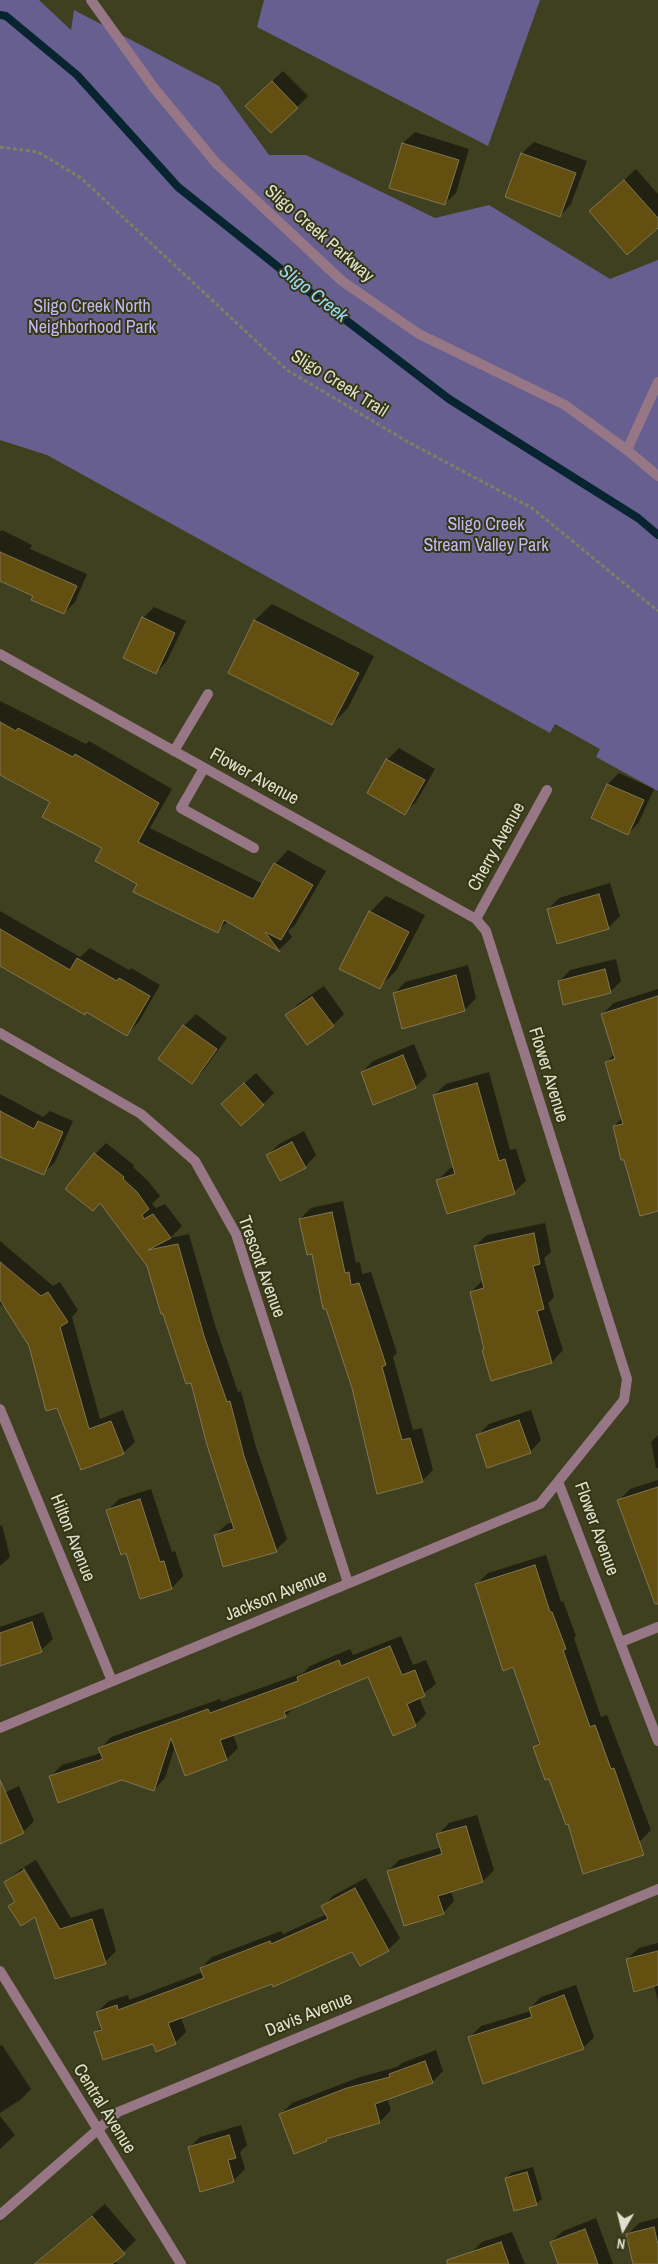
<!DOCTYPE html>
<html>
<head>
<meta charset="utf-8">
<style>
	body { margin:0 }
	#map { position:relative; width:658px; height:2264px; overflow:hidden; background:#3f4020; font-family:"Archivo Narrow",sans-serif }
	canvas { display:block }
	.north { position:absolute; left:598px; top:2204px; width:50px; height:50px; -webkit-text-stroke:4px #353615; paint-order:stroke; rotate:188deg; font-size:14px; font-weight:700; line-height:20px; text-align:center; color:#dfe1ce }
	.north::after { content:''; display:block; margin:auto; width:18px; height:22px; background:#dfe1ce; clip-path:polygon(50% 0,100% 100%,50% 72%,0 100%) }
</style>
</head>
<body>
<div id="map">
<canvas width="658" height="2264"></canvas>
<div class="north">N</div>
</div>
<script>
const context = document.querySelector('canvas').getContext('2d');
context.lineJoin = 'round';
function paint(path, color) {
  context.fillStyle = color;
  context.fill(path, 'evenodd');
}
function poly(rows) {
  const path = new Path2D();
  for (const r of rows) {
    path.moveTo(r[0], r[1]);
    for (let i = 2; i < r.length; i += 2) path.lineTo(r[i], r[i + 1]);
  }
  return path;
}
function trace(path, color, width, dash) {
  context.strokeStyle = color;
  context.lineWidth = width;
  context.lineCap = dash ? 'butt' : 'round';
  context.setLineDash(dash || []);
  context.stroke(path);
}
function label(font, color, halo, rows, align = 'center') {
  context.font = font + ' "Archivo Narrow",sans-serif';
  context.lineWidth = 4;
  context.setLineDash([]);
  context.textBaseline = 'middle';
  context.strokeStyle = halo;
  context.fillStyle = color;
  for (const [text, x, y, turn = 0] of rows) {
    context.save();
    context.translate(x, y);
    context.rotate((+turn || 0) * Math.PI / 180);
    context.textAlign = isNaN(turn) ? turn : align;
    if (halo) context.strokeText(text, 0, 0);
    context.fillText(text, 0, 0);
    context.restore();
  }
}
paint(poly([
	[0,0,39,0,71,30,74,10,219,86,269,155,306,155,435,218,489,205,610,279,658,260,658,791,596,757,600,749,555,724,550,733,47,455,0,440],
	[264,0,540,0,488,146,257,27]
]), '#665f8f');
paint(poly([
	[283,71,308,96,297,107,257,95],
	[415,132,469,149,456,193,444,204,390,187,403,143],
	[534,142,587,161,571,204,560,216,506,196,522,153],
	[636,169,658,194,658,227,590,211],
	[2,530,32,545,30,549,87,574,75,602,64,613,35,596,0,580,0,532],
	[272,604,374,656,348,708,332,724,229,672,255,620],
	[154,607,186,621,167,661,156,672,143,618],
	[0,701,86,744,89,741,172,789,150,828,263,884,275,864,288,850,326,871,295,925,288,931,292,937,279,950,228,921,217,932,104,848,51,801,0,774],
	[399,748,435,769,416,802,404,813,368,793,387,760],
	[619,773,654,789,639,822,628,834,593,818,608,784],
	[610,883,620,916,609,927,548,909,559,898],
	[386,896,425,915,396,971,379,987,370,912],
	[0,911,80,957,90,948,129,970,131,968,160,985,138,1023,126,1035,87,1011,84,1014,0,964],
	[616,959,621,981,610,992,559,982,570,970],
	[468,965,476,998,465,1010,403,1027,394,994,405,982],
	[324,986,344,1014,333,1025,287,1015,298,1004],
	[658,989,658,1210,614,1126,622,1118,606,1063,614,1054,602,1014,614,1003],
	[196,1014,227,1038,203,1071,192,1082,160,1059,184,1026],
	[414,1044,427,1076,415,1087,362,1072,373,1061],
	[489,1072,510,1150,516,1149,526,1181,514,1192,438,1180,449,1169,454,1167,434,1095,446,1084],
	[256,1073,274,1093,263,1104,234,1093],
	[0,1094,43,1117,50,1111,73,1121,55,1162,44,1173,0,1140],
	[304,1131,316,1155,305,1167,268,1155,279,1144],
	[106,1143,134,1165,133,1167,148,1181,160,1196,152,1204,156,1208,165,1204,182,1226,170,1238,189,1234,215,1325,238,1392,241,1391,255,1444,287,1539,276,1550,215,1535,227,1524,233,1522,192,1381,148,1266,95,1154],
	[343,1201,356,1263,360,1262,362,1274,371,1272,397,1353,393,1357,413,1430,422,1428,433,1470,422,1481,353,1387,313,1253,300,1219,311,1208],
	[545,1223,551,1252,544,1258,554,1297,548,1303,563,1350,552,1362,485,1348,471,1292,483,1280,475,1246,487,1235],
	[0,1241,53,1286,60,1282,78,1310,72,1317,100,1419,123,1410,135,1442,123,1453,82,1468,58,1407,30,1345,8,1311,0,1304],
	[531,1410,541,1440,530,1452,478,1435,489,1424],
	[658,1435,658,1468,656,1468,651,1442],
	[658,1480,658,1585,619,1500,630,1489],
	[151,1489,172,1552,175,1551,183,1576,172,1588,141,1597,127,1552,108,1510,119,1499],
	[2,1525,10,1557,0,1566,0,1526],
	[546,1555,561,1602,563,1601,576,1636,574,1638,601,1717,607,1715,651,1830,639,1842,569,1823,535,1747,540,1741,514,1666,477,1584,488,1573],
	[43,1612,53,1639,41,1650,0,1661,0,1627],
	[401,1636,413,1665,426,1660,436,1684,419,1697,426,1714,415,1725,369,1675,295,1707,285,1716,233,1735,238,1748,227,1759,175,1746,165,1778,154,1790,122,1778,50,1777,62,1765,101,1753,100,1749,111,1737,220,1699,221,1702,303,1673,310,1666,350,1649,353,1655],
	[19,1786,34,1821,23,1832,0,1842,0,1795],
	[477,1815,494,1870,483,1881,451,1891,454,1901,443,1913,388,1871,399,1860,442,1847,438,1835,449,1823],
	[36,1860,71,1918,103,1908,116,1951,105,1962,36,1916,10,1906,16,1900,5,1882,22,1868,45,1907,48,1907,24,1867],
	[366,1878,400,1938,388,1950,360,1965,352,1950,181,2017,186,2032,175,2043,154,2043,96,2033,102,2026,97,2012,109,2001,128,1995,129,2000,203,1972,201,1968,212,1957,281,1931,283,1934,327,1914,323,1906,334,1895],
	[658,1943,658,2001,654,1985,627,1959,639,1948],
	[576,1985,594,2037,583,2048,470,2037,481,2026,531,2011,530,2008,541,1997],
	[2,2045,31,2089,20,2100,0,2113,0,2046],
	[436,2050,443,2071,432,2082,387,2098,391,2110,380,2122,330,2137,327,2140,281,2114,292,2103,360,2077,397,2067,402,2063],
	[0,2116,15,2135,0,2149],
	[241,2125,247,2145,240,2152,245,2169,233,2181,189,2148,200,2137],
	[533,2167,542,2199,536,2204,506,2178,511,2173],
	[105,2204,136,2240,114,2261,118,2264,33,2264],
	[596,2218,613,2264,560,2264,551,2242,563,2231],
	[658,2218,658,2262,634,2264,628,2234,639,2223],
	[512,2232,525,2264,475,2264,471,2253,482,2242]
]), '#0007');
trace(poly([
	[0,15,6,16,77,75,178,187,317,298,449,399,638,518,658,535]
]), '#072430', 8);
const building = poly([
	[272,81,298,108,271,133,245,106,272,81],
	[402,143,459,160,445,205,389,188,402,143],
	[521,153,576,173,560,217,505,197,521,153],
	[624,180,658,218,658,228,627,255,589,211,624,180],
	[0,552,77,586,64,614,31,600,33,596,0,581,0,552],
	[142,617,175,633,156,674,123,658,142,617],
	[254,620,359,673,332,725,228,673,254,620],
	[0,722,16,731,18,728,73,757,75,754,159,803,138,842,253,899,274,863,313,885,281,940,265,932,280,952,224,920,218,933,133,892,137,884,95,861,102,848,42,817,50,802,0,775,0,722],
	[386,759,425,780,405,815,367,793,386,759],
	[607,784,644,800,628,835,591,818,607,784],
	[599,894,609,929,557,944,547,909,599,894],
	[369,911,409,932,380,989,339,969,369,911],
	[0,929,70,970,77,958,117,981,119,978,150,996,127,1036,86,1012,85,1015,0,966,0,929],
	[605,969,611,993,563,1005,558,981,605,969],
	[456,975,465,1011,402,1029,393,993,456,975],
	[658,996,658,1211,640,1216,624,1160,621,1160,613,1126,623,1124,605,1062,615,1059,601,1014,658,996],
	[312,997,334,1026,307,1045,285,1015,312,997],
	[183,1025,217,1049,192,1084,158,1059,183,1025],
	[403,1055,416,1088,373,1105,361,1072,403,1055],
	[244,1083,264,1105,241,1126,221,1104,244,1083],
	[477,1083,499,1161,505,1159,515,1194,447,1214,436,1180,455,1174,433,1095,477,1083],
	[0,1111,34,1129,38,1121,63,1132,44,1175,0,1157,0,1111],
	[292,1142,306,1168,280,1181,266,1155,292,1142],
	[94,1153,124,1177,123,1179,137,1192,149,1209,142,1215,144,1219,153,1214,171,1238,148,1250,178,1244,204,1336,227,1402,230,1401,244,1456,277,1552,223,1567,214,1535,234,1529,207,1445,191,1383,186,1384,163,1314,161,1314,147,1266,100,1203,93,1211,65,1189,94,1153],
	[332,1212,345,1273,349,1272,351,1285,359,1283,386,1365,382,1367,402,1440,410,1438,423,1482,377,1494,352,1388,326,1309,323,1309,312,1254,307,1255,299,1219,332,1212],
	[534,1233,540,1264,533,1266,544,1309,537,1311,552,1363,491,1381,482,1350,484,1349,470,1292,484,1288,474,1246,534,1233],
	[0,1262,41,1296,48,1292,68,1322,60,1327,89,1429,111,1421,124,1454,81,1470,57,1408,46,1411,29,1346,0,1300,0,1262],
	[519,1420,531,1453,487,1468,476,1435,519,1420],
	[658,1487,658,1604,655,1604,617,1500,658,1487],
	[140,1499,160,1562,164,1561,172,1589,140,1599,126,1553,121,1555,106,1510,140,1499],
	[535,1565,550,1612,552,1612,566,1649,563,1650,590,1727,595,1725,611,1769,614,1768,644,1855,583,1874,568,1824,566,1825,549,1779,545,1780,533,1747,540,1744,513,1667,503,1671,475,1584,535,1565],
	[32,1622,42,1652,0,1666,0,1633,32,1622],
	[390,1646,402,1675,415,1670,425,1696,407,1704,416,1726,393,1736,368,1677,284,1712,286,1717,220,1740,227,1760,185,1776,171,1738,154,1791,122,1780,58,1803,49,1776,103,1759,98,1748,208,1709,210,1713,298,1681,297,1677,339,1660,341,1666,390,1646],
	[0,1780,24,1833,0,1844,0,1780],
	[466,1826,483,1882,438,1896,444,1914,404,1926,387,1871,442,1854,436,1834,466,1826],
	[24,1870,60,1929,92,1919,106,1964,55,1979,35,1917,21,1926,8,1906,15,1902,4,1882,24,1870],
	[355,1888,389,1951,360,1966,352,1952,273,1987,272,1984,168,2023,176,2044,156,2052,153,2044,103,2060,94,2032,102,2030,96,2012,117,2005,118,2010,204,1978,200,1968,270,1941,271,1944,328,1919,321,1906,355,1888],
	[658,1951,658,1985,634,1992,626,1959,658,1951],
	[564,1995,584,2049,483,2084,468,2037,532,2017,529,2008,564,1995],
	[425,2061,433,2083,375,2104,380,2123,326,2139,327,2141,294,2154,279,2114,347,2088,390,2077,389,2074,425,2061],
	[229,2135,236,2158,228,2160,234,2182,200,2192,188,2147,229,2135],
	[527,2172,537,2205,514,2211,505,2178,527,2172],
	[92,2216,125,2254,112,2264,34,2264,92,2216],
	[654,2227,658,2245,658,2264,633,2264,626,2234,654,2227],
	[585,2229,598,2264,558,2264,550,2242,585,2229],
	[501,2242,509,2264,447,2264,447,2260,501,2242]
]);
paint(building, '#634f0f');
trace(building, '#817553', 1);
trace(poly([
	[0,147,38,152,81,178,287,370,408,442,532,508,658,611]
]), '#7e7f64', 3, [4, 2.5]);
trace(poly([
	[174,751,208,694],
	[204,768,181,808,254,848]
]), '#977685', 10);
trace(poly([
	[627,450,658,382],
	[0,654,476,919,486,931,627,1379,624,1400,540,1504,0,1728],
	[476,919,547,790],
	[0,1033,141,1114,195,1161,236,1234,348,1583],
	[0,1409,112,1681],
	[559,1484,658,1741],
	[621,1642,658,1627],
	[0,1971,181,2264],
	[0,2215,118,2112,658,1889]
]), '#977685', 10);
trace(poly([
	[91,0,154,88,216,163,342,281,419,334,565,405,627,450,658,476]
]), '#977685', 10);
label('18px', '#dfe1ce', '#353615', [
	["Sligo Creek Parkway",319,234,41],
	["Sligo Creek Trail",339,384,32],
	["Flower Avenue",254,777,29],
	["Cherry Avenue",497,847,-61],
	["Flower Avenue",548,1075,73],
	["Trescott Avenue",261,1267,70],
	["Flower Avenue",596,1529,70],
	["Hilton Avenue",72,1538,68],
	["Jackson Avenue",276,1596,-22],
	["Davis Avenue",309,2015,-22],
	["Central Avenue",104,2109,58]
]);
label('18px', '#c1b9f2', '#353615', [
	["Sligo Creek North",92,307],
	["Neighborhood Park",92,328],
	["Sligo Creek",486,525],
	["Stream Valley Park",486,546]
]);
label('italic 19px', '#98d9f9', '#353615', [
	["Sligo Creek",313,294,38]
]);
</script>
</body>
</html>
